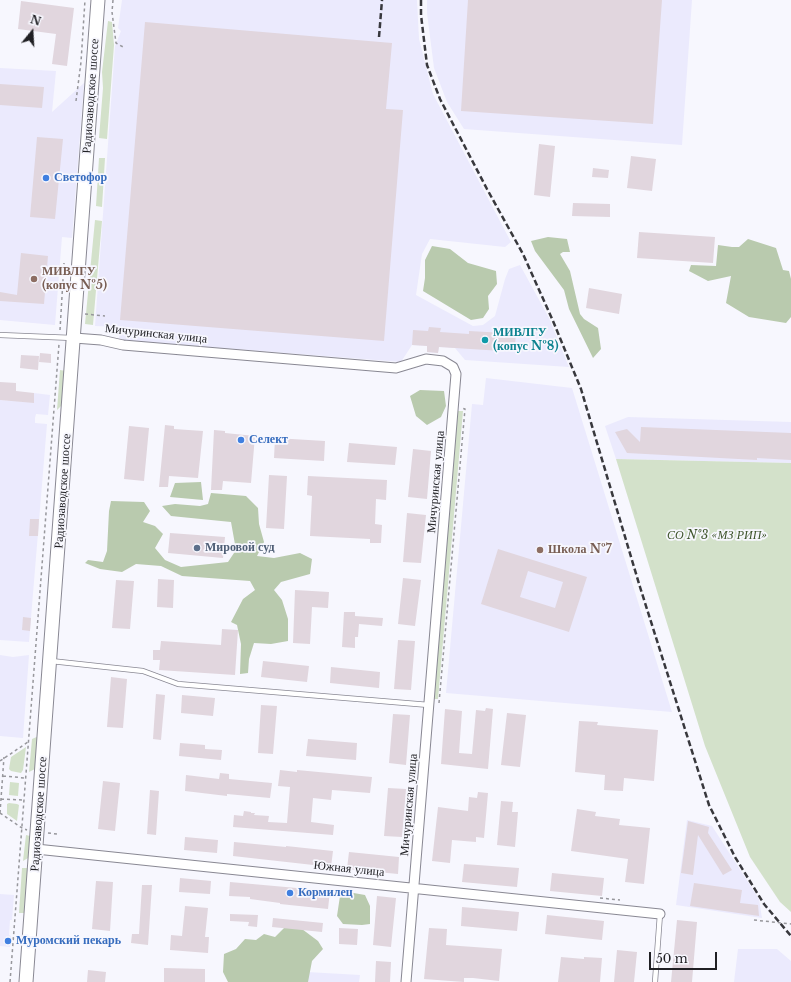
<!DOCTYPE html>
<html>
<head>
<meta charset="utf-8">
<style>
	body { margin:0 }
	#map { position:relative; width:791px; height:982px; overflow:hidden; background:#f7f7fe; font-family:"Libre Baskerville",serif }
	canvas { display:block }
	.north { position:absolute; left:12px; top:12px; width:40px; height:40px; -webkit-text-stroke:3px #f7f7fe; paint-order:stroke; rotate:18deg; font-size:11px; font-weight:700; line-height:16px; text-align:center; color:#202024 }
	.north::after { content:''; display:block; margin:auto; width:14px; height:18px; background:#202024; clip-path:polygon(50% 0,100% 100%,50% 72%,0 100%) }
	.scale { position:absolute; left:649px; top:952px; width:68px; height:18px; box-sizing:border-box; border:2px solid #202024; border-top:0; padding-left:5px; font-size:12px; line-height:14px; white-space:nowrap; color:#202024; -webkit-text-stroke:3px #f7f7fe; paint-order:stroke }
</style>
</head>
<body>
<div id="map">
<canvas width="791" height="982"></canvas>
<div class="north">N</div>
<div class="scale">50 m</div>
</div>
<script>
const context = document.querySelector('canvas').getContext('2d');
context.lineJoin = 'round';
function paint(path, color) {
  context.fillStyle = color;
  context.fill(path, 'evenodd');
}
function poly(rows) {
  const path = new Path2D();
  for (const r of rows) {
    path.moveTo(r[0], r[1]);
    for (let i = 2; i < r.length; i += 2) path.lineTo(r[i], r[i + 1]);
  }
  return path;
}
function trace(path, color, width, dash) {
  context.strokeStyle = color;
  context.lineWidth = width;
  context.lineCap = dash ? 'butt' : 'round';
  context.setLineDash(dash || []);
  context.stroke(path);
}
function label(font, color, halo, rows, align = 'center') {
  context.font = font + ' "Libre Baskerville",serif';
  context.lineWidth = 3.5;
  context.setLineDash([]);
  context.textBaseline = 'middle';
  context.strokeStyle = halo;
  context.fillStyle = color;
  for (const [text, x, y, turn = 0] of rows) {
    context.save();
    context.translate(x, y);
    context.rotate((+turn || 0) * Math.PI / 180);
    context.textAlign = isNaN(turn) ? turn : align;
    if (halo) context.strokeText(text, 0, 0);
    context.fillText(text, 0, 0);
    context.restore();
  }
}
paint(poly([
	[122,0,417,0,419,39,433,94,511,242,505,247,430,239,422,254,416,295,473,326,483,325,495,316,505,279,509,269,520,265,549,318,569,367,465,360,455,348,439,347,438,353,427,352,427,346,412,345,401,362,119,340,120,327,95,326,115,46,121,31,118,28],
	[427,0,692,0,682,145,464,129,447,102,434,68,427,13],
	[0,68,56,71,52,112,84,83,72,238,62,237,55,325,0,320],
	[486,378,572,388,672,712,446,693,472,404,483,405],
	[34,393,50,395,48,415,36,414,35,418,35,423,47,424,29,642,0,640,0,400,34,402],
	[628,417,791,422,791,463,616,459,605,426],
	[0,655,13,657,29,655,23,738,0,736],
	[687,820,712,826,759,899,762,918,676,905],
	[0,894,14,895,12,920,10,920,9,935,11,936,10,947,0,946],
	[738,949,777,949,791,961,791,982,734,982],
	[272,970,360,975,359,982,271,982]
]), '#ebeafd');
paint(poly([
	[108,21,112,22,114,45,107,139,99,138,103,88,102,72],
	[99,158,105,158,102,207,96,206],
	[95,220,102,221,93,325,85,324],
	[60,370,66,371,63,404,57,410],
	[456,411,463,411,438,699,432,699],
	[616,459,791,463,791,912,780,902,750,857,705,746],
	[39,736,37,768,29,772,32,739],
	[26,747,23,770,21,773,11,771,9,769,11,757],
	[10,782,19,783,18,796,9,795],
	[9,803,17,804,19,805,17,821,7,814,7,804],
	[26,835,30,836,28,858,23,861],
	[22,868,28,868,24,913,19,913]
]), '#d3e1ca');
paint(poly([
	[548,237,567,239,570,252,563,252,560,254,570,271,580,314,584,319,598,328,601,349,593,358,569,309,564,290,535,251,531,241],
	[748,239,776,248,783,270,789,271,791,279,791,317,786,323,749,317,726,303,731,276,708,281,689,271,691,265,716,266,718,245,732,247,739,247],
	[432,246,450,249,468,263,496,271,497,284,488,296,489,309,483,318,471,320,423,291,425,278,425,260],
	[420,390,444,391,446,406,441,417,427,425,416,416,410,396],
	[201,482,203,500,170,497,175,483],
	[211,493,246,496,258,508,259,524,264,542,257,556,274,558,300,553,312,559,310,574,281,582,274,590,282,600,288,619,288,641,271,644,254,643,249,659,248,673,240,674,241,644,237,625,231,622,243,599,255,590,250,581,182,576,161,566,136,564,122,572,100,569,85,563,88,560,103,562,107,551,109,511,111,501,144,502,150,511,143,522,155,526,163,534,155,548,165,560,181,567,228,562,236,550,231,522,171,516,162,506,175,504,200,506,208,504],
	[348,892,365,895,370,906,370,924,362,925,343,924,337,916,340,896],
	[298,926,318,941,323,949,312,961,308,982,228,982,223,972,224,954,236,949,245,939,256,940,264,934,275,937,285,927]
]), '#b9caae');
paint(poly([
	[468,0,662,0,653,124,461,111],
	[21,1,74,8,67,66,52,64,56,34,18,29],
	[145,22,392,43,386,109,403,110,384,341,120,320],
	[0,84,44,87,42,108,0,105],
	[37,137,63,139,55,219,30,217],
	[539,144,555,146,550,197,534,195],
	[631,156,656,159,652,191,627,188],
	[593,168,609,170,608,178,592,177],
	[573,203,610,204,610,217,572,216],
	[639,232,715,237,713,263,637,258],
	[21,253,48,256,44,304,0,301,0,292,17,295],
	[589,288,622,294,619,314,586,308],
	[429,327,441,328,440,332,469,334,469,331,505,333,506,328,516,329,515,348,502,348,502,351,439,347,438,353,427,352,427,346,412,345,413,330,428,331],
	[40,353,51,354,51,363,39,362],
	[21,355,39,356,38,370,20,368],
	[0,382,16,383,16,391,34,393,34,403,0,400],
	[165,425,174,426,174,429,203,431,198,478,169,476,168,487,159,487],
	[129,426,149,428,144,481,124,479],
	[641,427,791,433,791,460,757,458,757,460,627,453,615,432,627,429,640,442],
	[214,430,225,431,225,433,255,436,251,483,223,481,222,490,211,490],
	[275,438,325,441,324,461,274,458],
	[349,443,397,447,395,465,347,462],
	[413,449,431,451,427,499,408,497],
	[269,475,287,476,284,529,266,528],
	[308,476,387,480,386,500,376,499,375,524,382,525,381,543,370,543,370,539,310,536,312,496,307,495],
	[407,513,426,515,421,563,403,562],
	[30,519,39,519,38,536,29,536],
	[170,533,225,537,223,558,168,553],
	[498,549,587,577,569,632,481,604],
	[528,571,563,582,555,608,520,597],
	[403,578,421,580,415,626,398,624],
	[158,579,174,580,173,608,157,607],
	[116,580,134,581,130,629,112,628],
	[295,590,329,592,328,608,312,607,310,644,293,643],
	[344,612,355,612,355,616,383,618,382,626,359,624,358,637,355,637,355,648,342,647],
	[23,617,31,618,30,631,22,630],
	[222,629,238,630,235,675,159,670,160,660,153,660,153,650,160,650,161,641,221,645],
	[398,640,415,641,411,690,394,689],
	[263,661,309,666,307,682,261,677],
	[331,667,380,672,379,688,330,683],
	[111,677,127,679,123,728,107,727],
	[156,694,165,695,161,740,153,739],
	[182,695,215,698,213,716,181,713],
	[261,705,277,706,273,754,258,753],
	[486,708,493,709,488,769,441,764,445,709,462,711,459,753,472,754,476,710,485,711],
	[507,713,526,715,520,767,501,765],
	[393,714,410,715,406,765,389,763],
	[579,721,598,722,597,725,658,730,654,781,624,778,623,791,604,790,605,775,575,772],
	[308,739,357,743,356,760,306,756],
	[180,743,205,745,205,749,222,750,221,760,179,756],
	[280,770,297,772,297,770,372,777,370,793,332,790,331,800,313,798,311,822,334,825,333,835,233,827,234,815,243,816,244,811,251,812,251,813,255,813,254,815,269,816,268,822,287,823,290,787,278,786],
	[220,773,229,774,229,779,272,783,270,798,227,794,227,796,185,791,186,775,219,779],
	[103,781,120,783,115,831,98,829],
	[388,788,406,789,402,837,384,836],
	[150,790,159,791,156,835,147,834],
	[478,792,488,793,484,838,476,837,476,842,452,840,450,863,432,861,438,807,468,811,469,797,477,798],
	[501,801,513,802,512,812,518,812,515,847,497,845],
	[577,809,596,812,595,816,620,819,619,825,650,828,644,884,625,882,628,859,571,851],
	[688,821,709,827,708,833,732,870,723,875,698,835,693,875,681,873],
	[185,837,218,840,217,853,184,850],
	[234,842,286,847,286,846,333,851,331,867,233,856],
	[349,852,399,857,398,874,347,869],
	[464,864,519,868,517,887,462,882],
	[552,873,604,878,602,896,550,891],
	[180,878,211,881,210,894,179,892],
	[96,881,113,882,110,931,92,929],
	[230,882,330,891,328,909,280,904,280,903,250,899,250,897,229,896],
	[694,883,742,890,740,903,758,905,759,916,690,906],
	[142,885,152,885,148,945,131,943,132,934,139,934],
	[377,896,396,898,391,947,373,945],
	[185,906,208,908,205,937,209,937,208,953,170,950,171,935,182,936],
	[462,907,519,912,517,931,461,926],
	[230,914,258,915,257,927,248,926,249,922,230,921],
	[547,915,604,921,602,940,545,934],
	[273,918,323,923,322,932,272,927],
	[677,920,697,922,692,982,671,982],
	[339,928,358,929,357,945,339,944],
	[429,928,447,929,446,945,502,949,499,981,473,978,464,978,464,982,424,979],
	[617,950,637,952,634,982,614,982],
	[561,957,584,959,584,957,602,958,600,982,558,982],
	[376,961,391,962,390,982,375,982],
	[164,968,205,969,205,982,164,982],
	[88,970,106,972,105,982,87,982]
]), '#e1d6de');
const lane = poly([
	[0,335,73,338],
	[51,661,143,671,178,684,429,705],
	[655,982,660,914]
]);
const street = poly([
	[74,338,101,340,123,345,396,368,426,359,443,361,453,367,456,374,406,982],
	[36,849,660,914]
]);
const secondary = poly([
	[26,982,98,0]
]);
trace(lane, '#898893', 6);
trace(street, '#898893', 11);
trace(secondary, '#898893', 15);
trace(poly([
	[113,0,112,12,116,43,125,48],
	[76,101,81,62,85,0],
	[85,314,105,316],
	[60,330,64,263],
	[439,703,465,409,462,408],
	[0,761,28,742],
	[3,776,25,778],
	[1,799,23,800],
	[0,813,22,828,27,830],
	[0,813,4,757],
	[48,833,57,834],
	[600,898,620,900],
	[754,920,791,924],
	[10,982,59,344]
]), '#97979c', 1.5, [3, 3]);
trace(lane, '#fff', 4.5);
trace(street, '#fff', 9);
trace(secondary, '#fff', 13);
trace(poly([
	[421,0,421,15,427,65,440,99,487,189,523,254,553,321,581,389,640,587,709,805,735,857,764,904,791,936],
	[379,37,382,0]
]), '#38383d', 2.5, [6, 3]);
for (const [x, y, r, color] of [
	[46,178,4,"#3f7fe0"],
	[34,279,4,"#8d6e63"],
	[485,340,4,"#0f9aa8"],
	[241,440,4,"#3f7fe0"],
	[197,548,4,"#5c6f8a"],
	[540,550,4,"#8d6e63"],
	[290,893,4,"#3f7fe0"],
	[8,941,4,"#3f7fe0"]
]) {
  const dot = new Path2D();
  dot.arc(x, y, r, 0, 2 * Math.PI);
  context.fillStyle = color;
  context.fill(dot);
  trace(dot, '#f7f7fe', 1.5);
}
label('12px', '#202024', '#f7f7fe', [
	["Радиозаводское шоссе",91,96,-86],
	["Мичуринская улица",156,334,6],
	["Мичуринская улица",436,482,-85],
	["Радиозаводское шоссе",63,491,-86],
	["Мичуринская улица",409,805,-85],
	["Радиозаводское шоссе",39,814,-86],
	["Южная улица",349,869,6]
]);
label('bold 12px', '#366cbe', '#f7f7fe', [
	["Светофор",54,178],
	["Селект",249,440],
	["Кормилец",298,893],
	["Муромский пекарь",16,941]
], 'left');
label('bold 12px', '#785e54', '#f7f7fe', [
	["МИВЛГУ",42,272],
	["(копус №5)",42,286],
	["Школа №7",548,550]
], 'left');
label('bold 12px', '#0d838f', '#f7f7fe', [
	["МИВЛГУ",493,333],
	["(копус №8)",493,347]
], 'left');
label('italic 12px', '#3d542a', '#f7f7fe', [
	["СО №3 «МЗ РИП»",717,536]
]);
label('bold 12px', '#4e5e75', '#f7f7fe', [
	["Мировой суд",205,548]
], 'left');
</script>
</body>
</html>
